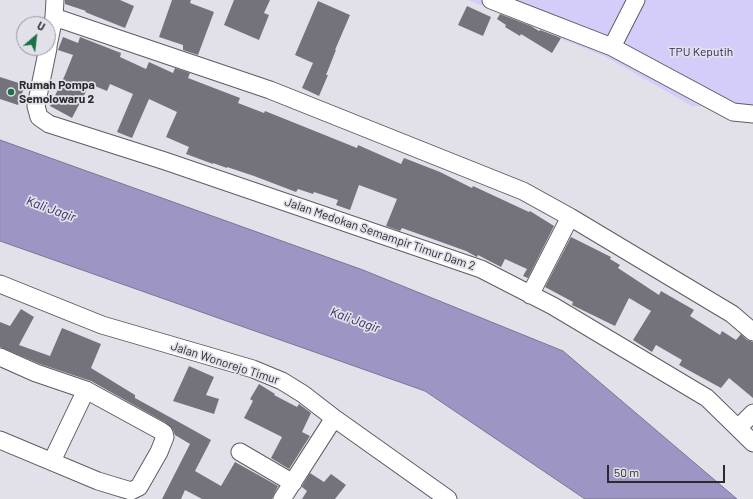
<!DOCTYPE html>
<html>
<head>
<meta charset="utf-8">
<style>
  body { margin:0 }
  #map { position:relative; width:753px; height:499px; overflow:hidden; background:#e2e1ea; font-family:Barlow,sans-serif }
  canvas { display:block }
  .north { position:absolute; left:16px; top:16px; width:40px; height:40px; box-sizing:border-box; background:#e2e1ea; border:1px solid #99989f; border-radius:50%; rotate:28deg; font-size:11px; font-weight:700; line-height:16px; text-align:center; color:#2b2b2e }
  .north::after { content:''; display:block; margin:auto; width:14px; height:18px; background:#197246; clip-path:polygon(50% 0,100% 100%,50% 72%,0 100%) }
  .scale { position:absolute; left:607px; top:465px; width:118px; height:18px; box-sizing:border-box; border:2px solid #2b2b2e; border-top:0; padding-left:5px; font-size:12px; line-height:14px; white-space:nowrap; color:#2b2b2e; -webkit-text-stroke:3px #e2e1ea; paint-order:stroke }
</style>
</head>
<body>
<div id="map">
<canvas width="753" height="499"></canvas>
<div class="north">U</div>
<div class="scale">50 m</div>
</div>
<script>
const context = document.querySelector('canvas').getContext('2d');
context.lineJoin = 'round';
function fillPath(path, color) {
  context.fillStyle = color;
  context.fill(path, 'evenodd');
}
function stroke(path, color, width, dash) {
  context.strokeStyle = color;
  context.lineWidth = width;
  context.lineCap = dash ? 'butt' : 'round';
  context.setLineDash(dash || []);
  context.stroke(path);
}
function write(font, color, halo, rows, align = 'center') {
  context.font = font + ' Barlow,sans-serif';
  context.lineWidth = 3.5;
  context.setLineDash([]);
  context.textBaseline = 'middle';
  context.strokeStyle = halo;
  context.fillStyle = color;
  for (const [text, x, y, turn = 0] of rows) {
    context.save();
    context.translate(x, y);
    context.rotate((+turn || 0) * Math.PI / 180);
    context.textAlign = isNaN(turn) ? turn : align;
    if (halo) context.strokeText(text, 0, 0);
    context.fillText(text, 0, 0);
    context.restore();
  }
}
const green = new Path2D(`
  M 468,0 L 753,0 L 753,106 L 692,106 L 606,57 Z`);
const water = new Path2D(`
  M 0,140 L 363,270 L 563,351 L 737,499 L 585,499 L 425,391 L 0,241 Z`);
const building = new Path2D(`
  M 65,0 L 120,0 L 134,6 L 125,28 L 85,12 L 86,11 L 65,4 Z
  M 172,0 L 191,0 L 190,3 L 214,12 L 198,55 L 183,50 L 183,45 L 159,37 Z
  M 234,0 L 270,0 L 264,13 L 269,15 L 259,40 L 224,25 Z
  M 318,1 L 350,15 L 335,50 L 336,50 L 326,75 L 328,75 L 319,96 L 302,88 L 313,63 L 295,55 Z
  M 467,6 L 491,17 L 483,36 L 458,25 Z
  M 500,14 L 531,26 L 539,31 L 540,30 L 561,38 L 552,53 L 521,34 L 520,36 L 505,27 L 506,25 L 497,19 Z
  M 63,37 L 78,43 L 80,37 L 121,53 L 120,57 L 146,69 L 149,62 L 173,73 L 175,68 L 190,73 L 188,78 L 240,98 L 238,103 L 264,113 L 265,111 L 357,148 L 358,145 L 401,164 L 404,158 L 440,172 L 472,188 L 473,186 L 529,212 L 530,211 L 554,226 L 528,278 L 523,276 L 527,269 L 505,259 L 501,267 L 478,255 L 477,257 L 466,251 L 402,228 L 400,231 L 386,226 L 397,199 L 359,185 L 350,210 L 336,205 L 338,200 L 314,192 L 313,194 L 298,189 L 296,192 L 254,176 L 227,167 L 227,168 L 213,163 L 213,164 L 186,154 L 189,147 L 166,137 L 177,112 L 149,99 L 132,138 L 117,132 L 133,94 L 110,84 L 107,91 L 90,84 L 72,118 L 50,106 L 65,75 L 73,55 L 58,50 Z
  M 0,77 L 25,85 L 18,105 L 0,99 Z
  M 571,237 L 611,257 L 610,259 L 620,265 L 618,268 L 659,295 L 661,291 L 694,310 L 690,316 L 720,335 L 722,331 L 736,340 L 741,334 L 747,340 L 753,342 L 753,398 L 729,378 L 721,388 L 679,365 L 682,360 L 656,345 L 652,352 L 633,340 L 651,311 L 629,298 L 615,326 L 572,305 L 573,302 L 545,287 Z
  M 21,309 L 34,317 L 19,345 L 50,356 L 62,328 L 101,344 L 91,368 L 135,395 L 135,398 L 186,426 L 211,440 L 195,471 L 221,486 L 235,462 L 278,486 L 274,494 L 272,499 L 202,499 L 185,490 L 181,499 L 162,499 L 190,444 L 175,435 L 173,430 L 166,423 L 91,381 L 40,364 L 0,347 L 0,322 L 10,326 Z
  M 189,366 L 214,377 L 206,395 L 219,399 L 214,414 L 173,401 Z
  M 259,384 L 275,394 L 274,395 L 297,407 L 299,404 L 311,413 L 302,432 L 310,436 L 289,469 L 271,458 L 282,437 L 244,418 L 253,401 L 250,399 Z
  M 310,473 L 324,482 L 331,474 L 346,485 L 335,499 L 302,499 L 307,491 L 302,487 L 302,486 Z`);
const minor = new Path2D(`
  M 491,0 L 612,47 L 733,112 L 753,114
  M 54,17 L 270,90 L 523,191 L 570,217 L 732,314 L 753,332
  M 48,46 L 54,17 L 55,0
  M 612,47 L 636,0
  M 48,48 L 36,106 L 39,117 L 49,124 L 165,161 L 481,269 L 553,306 L 707,398 L 753,443
  M 0,284 L 102,325 L 253,369 L 282,381 L 303,394 L 334,418 L 448,499
  M 530,295 L 570,217
  M 0,357 L 36,373 L 86,390 L 161,431 L 164,433 L 165,437 L 159,452 L 139,487 L 131,491 L 98,481 L 0,440
  M 738,428 L 753,413
  M 240,452 L 293,483
  M 52,461 L 86,390
  M 282,499 L 334,418`);
const markers = [
  [11,92,4,"#197246"]
];
const parkNames = [
  ["TPU Keputih",701,52]
];
const poiNames = [
  ["Rumah Pompa",19,85],
  ["Semolowaru 2",19,99]
];
const streetNames = [
  ["Jalan Medokan Semampir Timur Dam 2",380,234,19],
  ["Jalan Wonorejo Timur",225,363,18]
];
const waterNames = [
  ["Kali Jagir",51,209,20],
  ["Kali Jagir",355,320,20]
];
fillPath(green, '#d4cdfa');
fillPath(water, '#9d95c3');
stroke(water, '#7b7596', 1);
fillPath(building, '#74737b');
stroke(minor, '#5d5c64', 19);
stroke(minor, '#fff', 17);
for (const [x, y, r, color] of markers) {
  const dot = new Path2D();
  dot.arc(x, y, r, 0, 2 * Math.PI);
  context.fillStyle = color;
  context.fill(dot);
  stroke(dot, '#e2e1ea', 1.5);
}
write('12px', '#33245c', '#e2e1ea', parkNames);
write('bold 12px', '#2b2b2e', '#e2e1ea', poiNames, 'left');
write('12px', '#2b2b2e', '#e2e1ea', streetNames);
write('italic 13px', '#36265f', '#e2e1ea', waterNames);
</script>
</body>
</html>
